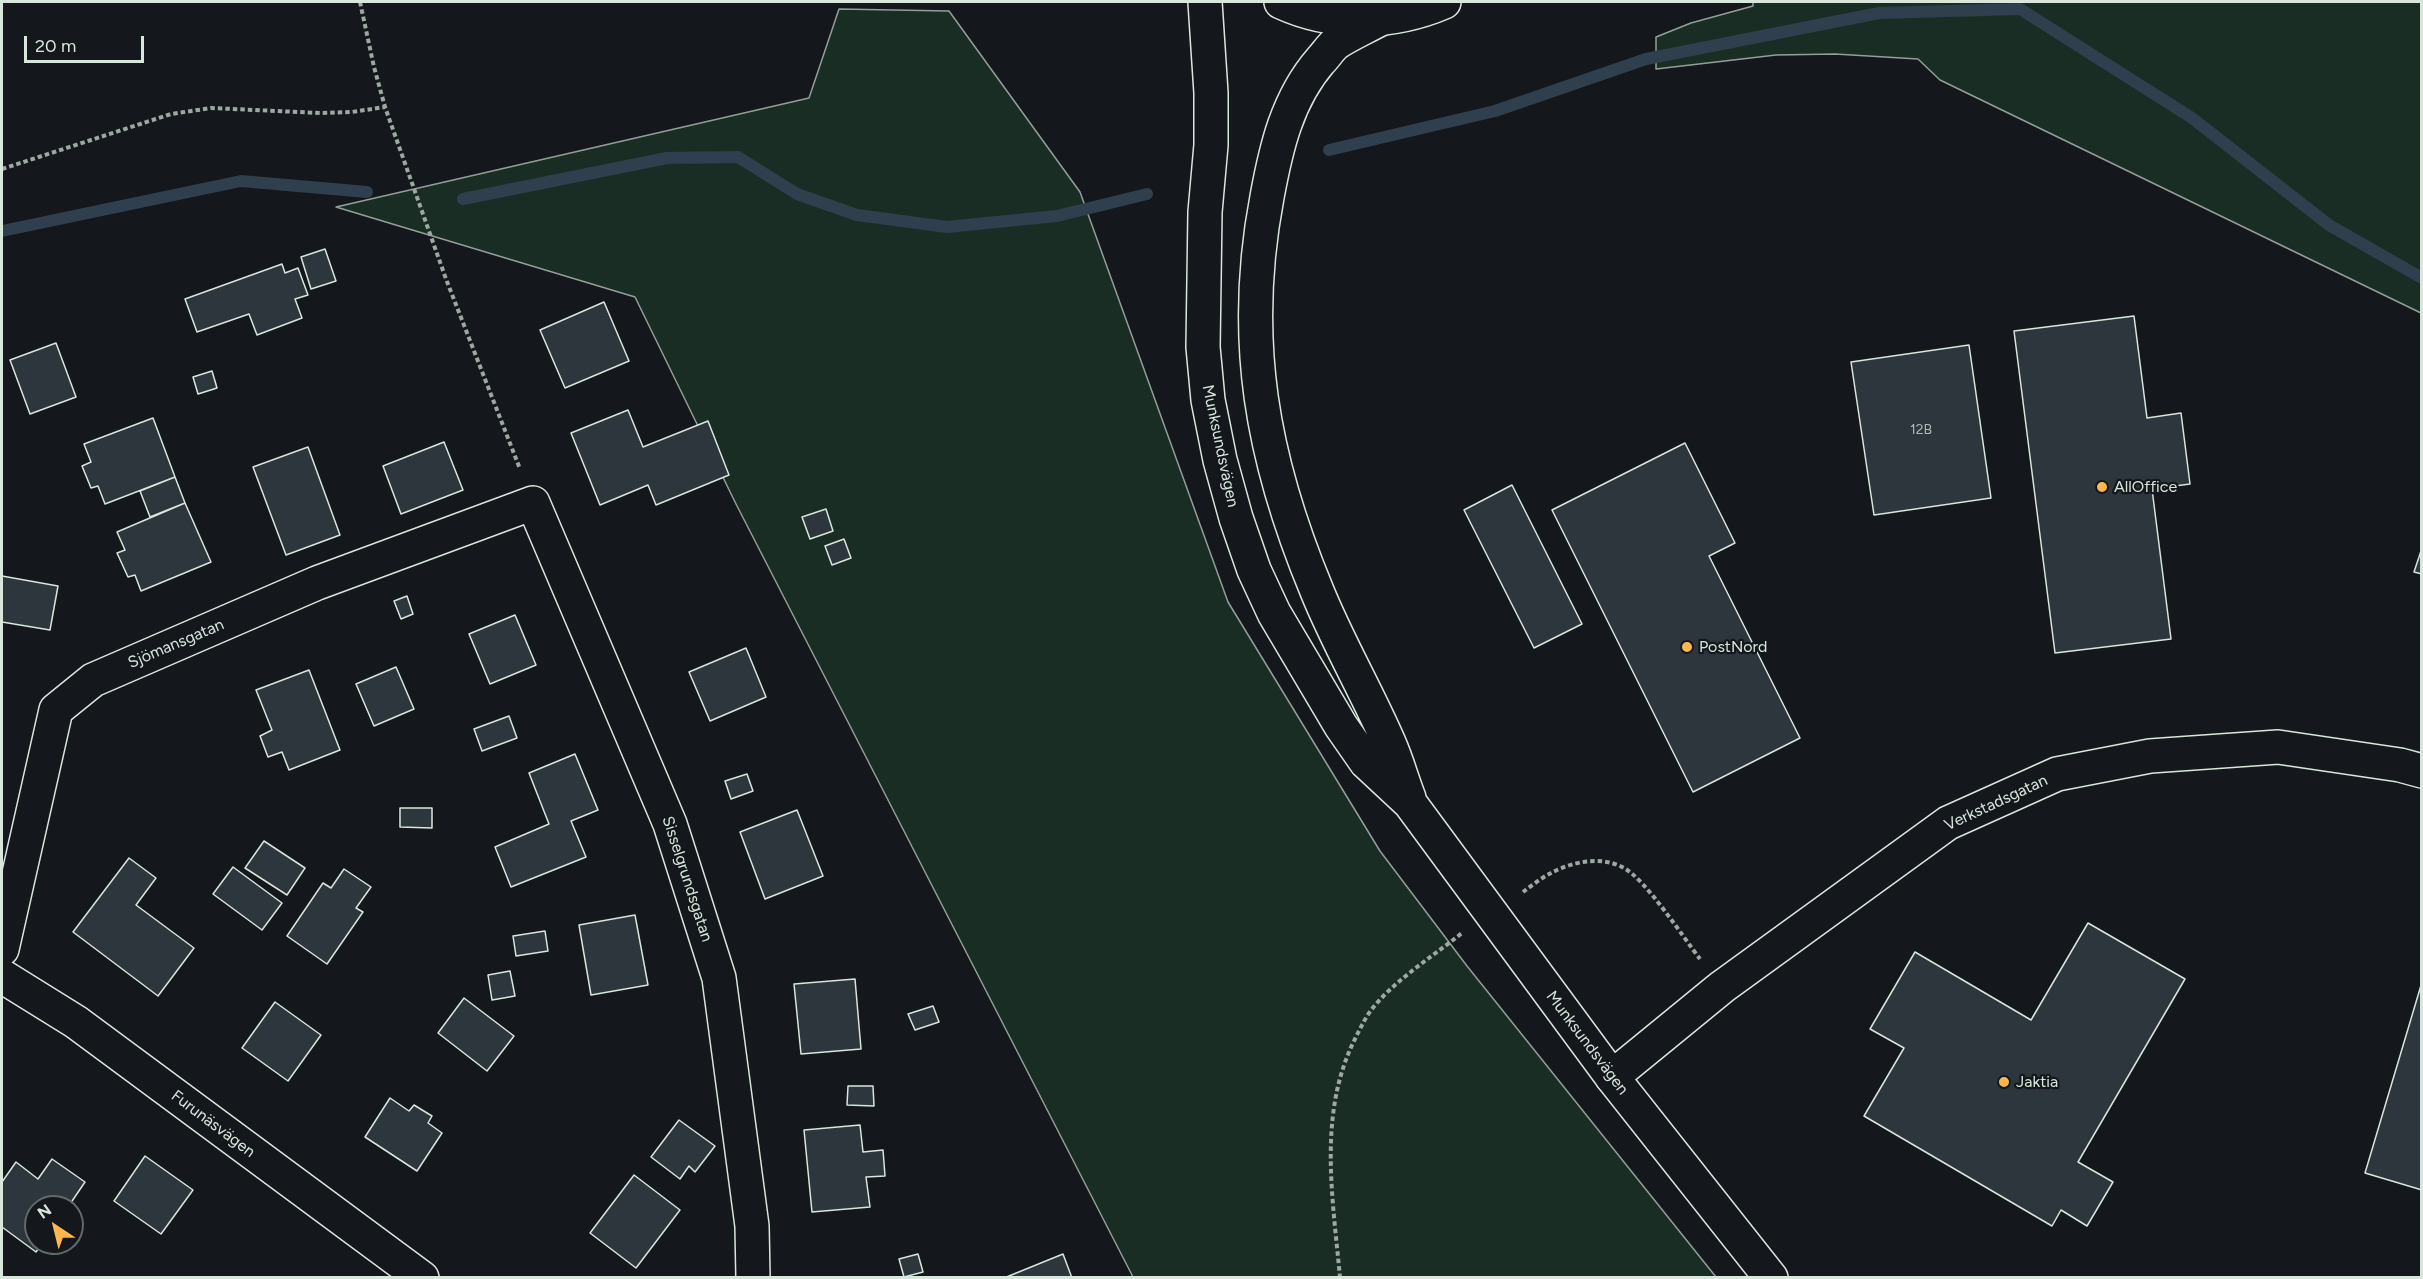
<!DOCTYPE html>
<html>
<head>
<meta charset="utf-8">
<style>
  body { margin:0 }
  #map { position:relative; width:2423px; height:1279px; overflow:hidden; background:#14181c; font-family:Figtree,sans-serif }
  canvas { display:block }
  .frame { position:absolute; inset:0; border:3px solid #d8e6dc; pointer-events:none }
  .north { position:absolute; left:24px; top:1195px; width:60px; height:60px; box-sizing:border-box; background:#14181c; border:2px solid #626a69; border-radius:50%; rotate:325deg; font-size:16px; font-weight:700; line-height:24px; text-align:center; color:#d8e6dc }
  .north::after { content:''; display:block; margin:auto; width:21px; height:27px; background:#ffb74d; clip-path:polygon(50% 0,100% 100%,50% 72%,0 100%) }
  .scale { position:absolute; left:24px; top:36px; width:120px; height:27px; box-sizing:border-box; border:3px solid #d8e6dc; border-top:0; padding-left:8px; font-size:18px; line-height:21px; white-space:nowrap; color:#d8e6dc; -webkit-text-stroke:4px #14181c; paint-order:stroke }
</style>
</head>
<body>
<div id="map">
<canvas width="2423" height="1279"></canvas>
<div class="frame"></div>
<div class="north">N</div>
<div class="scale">20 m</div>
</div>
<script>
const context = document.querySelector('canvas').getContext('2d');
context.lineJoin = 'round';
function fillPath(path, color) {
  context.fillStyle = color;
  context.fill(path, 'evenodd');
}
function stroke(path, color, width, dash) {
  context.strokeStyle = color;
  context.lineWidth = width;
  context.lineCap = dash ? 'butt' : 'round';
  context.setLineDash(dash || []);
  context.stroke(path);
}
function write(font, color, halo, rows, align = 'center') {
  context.font = font + ' Figtree,sans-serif';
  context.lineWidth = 4.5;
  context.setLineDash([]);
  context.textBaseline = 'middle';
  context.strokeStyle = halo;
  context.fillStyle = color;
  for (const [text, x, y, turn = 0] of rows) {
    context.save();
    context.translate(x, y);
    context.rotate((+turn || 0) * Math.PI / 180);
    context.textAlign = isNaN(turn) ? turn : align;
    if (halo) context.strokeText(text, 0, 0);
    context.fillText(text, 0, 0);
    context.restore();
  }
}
const green = new Path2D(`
  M 1753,2 L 2421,2 L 2421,313 L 1940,80 L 1918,59 L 1835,54 L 1776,55 L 1656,69 L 1656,37 L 1691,23 L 1753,6 Z
  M 839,9 L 949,11 L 1080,192 L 1228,602 L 1380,851 L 1467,966 L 1716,1277 L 1133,1277 L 736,504 L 635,297 L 336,207 L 809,98 Z`);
const stream = new Path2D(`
  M 1329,150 L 1495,111 L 1646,59 L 1879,13 L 2020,9 L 2192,118 L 2329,225 L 2422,278
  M 463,199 L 667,158 L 738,157 L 797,194 L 857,215 L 947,227 L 1057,216 L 1147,194
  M 2,231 L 241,181 L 367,192`);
const building = new Path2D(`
  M 325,249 L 336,281 L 311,289 L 301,257 Z
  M 282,264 L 285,273 L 298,268 L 308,295 L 295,299 L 302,318 L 257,335 L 249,314 L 197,332 L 185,299 Z
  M 604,302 L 629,361 L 565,388 L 540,330 Z
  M 2134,316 L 2147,418 L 2181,413 L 2190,484 L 2152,489 L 2171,639 L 2055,653 L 2014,331 Z
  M 56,343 L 76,397 L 30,414 L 10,360 Z
  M 1969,345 L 1991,498 L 1874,515 L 1851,362 Z
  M 212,371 L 217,388 L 198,394 L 193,377 Z
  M 628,410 L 643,447 L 708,421 L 729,475 L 656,505 L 648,485 L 600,505 L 571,433 Z
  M 153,418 L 175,477 L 105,504 L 98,486 L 91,488 L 82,466 L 91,462 L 84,444 Z
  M 444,442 L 463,490 L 401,514 L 383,466 Z
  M 1685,443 L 1735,543 L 1709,556 L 1800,738 L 1693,792 L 1552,510 Z
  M 308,447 L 340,535 L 286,555 L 253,467 Z
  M 175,477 L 185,503 L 150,517 L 140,491 Z
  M 1512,485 L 1582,624 L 1534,648 L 1464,510 Z
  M 185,503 L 211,562 L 141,591 L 135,575 L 128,577 L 117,553 L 125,550 L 117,532 Z
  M 826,509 L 833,531 L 810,539 L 802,517 Z
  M 844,539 L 851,558 L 832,565 L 825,546 Z
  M 2422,548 L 2422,574 L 2414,572 Z
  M 2,576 L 58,586 L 50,630 L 2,622 Z
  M 407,596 L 413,614 L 401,619 L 394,601 Z
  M 515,615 L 536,665 L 490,684 L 469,634 Z
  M 746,648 L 766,697 L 710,721 L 689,672 Z
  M 396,667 L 414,709 L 374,726 L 356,684 Z
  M 309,670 L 340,750 L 289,770 L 282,752 L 268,757 L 260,736 L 272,730 L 256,690 Z
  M 509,716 L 517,738 L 482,751 L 474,729 Z
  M 575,754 L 598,810 L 571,821 L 586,857 L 511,887 L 495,847 L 549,824 L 529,773 Z
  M 747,774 L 753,791 L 731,799 L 725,781 Z
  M 400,808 L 432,808 L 432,828 L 400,827 Z
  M 797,810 L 823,876 L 765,899 L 740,832 Z
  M 264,841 L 305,868 L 287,895 L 245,868 Z
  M 129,858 L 156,878 L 136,905 L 194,948 L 158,996 L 73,932 Z
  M 233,867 L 282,903 L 262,930 L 213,894 Z
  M 344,869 L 371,887 L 356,908 L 363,912 L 327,964 L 287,936 L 323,883 L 331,888 Z
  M 635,915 L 648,985 L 591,995 L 579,925 Z
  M 2088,923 L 2185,979 L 2078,1162 L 2113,1182 L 2087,1226 L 2061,1210 L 2052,1226 L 1864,1116 L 1904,1048 L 1870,1029 L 1915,952 L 2031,1020 Z
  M 545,931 L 548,951 L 516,956 L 513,936 Z
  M 510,971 L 515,996 L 492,1000 L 488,975 Z
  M 855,979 L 861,1049 L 801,1054 L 794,984 Z
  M 2422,982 L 2422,1190 L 2365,1173 Z
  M 464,998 L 514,1036 L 487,1071 L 438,1033 Z
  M 275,1002 L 321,1035 L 288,1081 L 242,1048 Z
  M 933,1006 L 939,1022 L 915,1030 L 908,1014 Z
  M 848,1086 L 873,1086 L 874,1106 L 847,1105 Z
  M 390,1098 L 409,1111 L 414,1105 L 432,1116 L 428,1123 L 442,1133 L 417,1171 L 365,1137 Z
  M 679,1120 L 715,1146 L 695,1172 L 689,1166 L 680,1179 L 651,1157 Z
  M 860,1125 L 863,1152 L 883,1150 L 885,1176 L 866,1177 L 870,1207 L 812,1212 L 804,1130 Z
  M 145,1156 L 193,1190 L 161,1234 L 114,1201 Z
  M 52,1159 L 85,1182 L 68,1207 L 36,1207 L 36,1243 L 42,1243 L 36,1252 L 2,1227 L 2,1182 L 16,1162 L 38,1179 Z
  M 634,1175 L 680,1210 L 636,1268 L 590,1233 Z
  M 918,1254 L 923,1272 L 904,1277 L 899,1259 Z
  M 1063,1254 L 1072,1278 L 1004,1278 Z`);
const path = new Path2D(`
  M 360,2 L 374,67 L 385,107 L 446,279 L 520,469
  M 2,169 L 171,114 L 211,108 L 320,113 L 352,112 L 385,107
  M 1523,892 C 1531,886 1540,879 1549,874 C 1571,862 1601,855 1624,868 C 1646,880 1683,937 1700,959
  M 1340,1278 C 1333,1199 1318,1117 1353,1043 C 1360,1029 1366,1015 1377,1003 C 1401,976 1433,956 1462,933`);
const minor = new Path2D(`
  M 2,949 L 56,710 L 93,680 L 317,583 L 533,503 L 670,824 L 719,978 L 752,1226 L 753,1278
  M 2,976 L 76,1022 L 422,1278
  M 1612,1077 L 1722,987 L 1948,823 L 2057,774 L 2150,756 L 2278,747 L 2400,765 L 2422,771`);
const tertiary = new Path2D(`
  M 1205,2 L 1211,93 L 1211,145 L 1205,212 L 1203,347 L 1208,400 L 1220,460 L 1236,518 L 1254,570 L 1274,613 L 1341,726 L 1366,762 L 1410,803 L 1612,1077 L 1771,1278
  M 1380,19 C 1366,27 1350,34 1336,43 C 1330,48 1326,55 1321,60 C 1287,99 1276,148 1267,197 C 1240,339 1262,459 1317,591 C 1338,643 1367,692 1389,743 C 1397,761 1402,780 1409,798`);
const secondary = new Path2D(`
  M 1281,2 C 1333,26 1393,24 1444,2`);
const markers = [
  [2102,487,6,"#ffb74d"],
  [1687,647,6,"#ffb74d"],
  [2004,1082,6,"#ffb74d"]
];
const numberNames = [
  ["12B",1921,430]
];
const streetNames = [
  ["Munksundsvägen",1220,446,78],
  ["Sjömansgatan",176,644,-23],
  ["Verkstadsgatan",1996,803,-25],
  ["Sisselgrundsgatan",687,879,72],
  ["Munksundsvägen",1587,1043,53],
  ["Furunäsvägen",213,1124,37]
];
const poiNames = [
  ["AllOffice",2114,487],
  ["PostNord",1699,647],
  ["Jaktia",2016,1082]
];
fillPath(green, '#1a2d24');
stroke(green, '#939e99', 1.5);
stroke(stream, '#2f3f4d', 12);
fillPath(building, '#2c363c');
stroke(building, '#d8e6dc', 1.5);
stroke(minor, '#d8e6dc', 36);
stroke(tertiary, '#d8e6dc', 36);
stroke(secondary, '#d8e6dc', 36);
stroke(path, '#9da8a2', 4, [4.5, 3]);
stroke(minor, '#14181c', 33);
stroke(tertiary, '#14181c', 33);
stroke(secondary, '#14181c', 33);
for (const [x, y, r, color] of markers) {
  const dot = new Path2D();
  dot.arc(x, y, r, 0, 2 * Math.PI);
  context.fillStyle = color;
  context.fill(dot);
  stroke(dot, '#14181c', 2);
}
write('14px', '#adbab4', null, numberNames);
write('16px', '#d8e6dc', '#14181c', streetNames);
write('16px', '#d8e6dc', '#14181c', poiNames, 'left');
</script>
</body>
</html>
